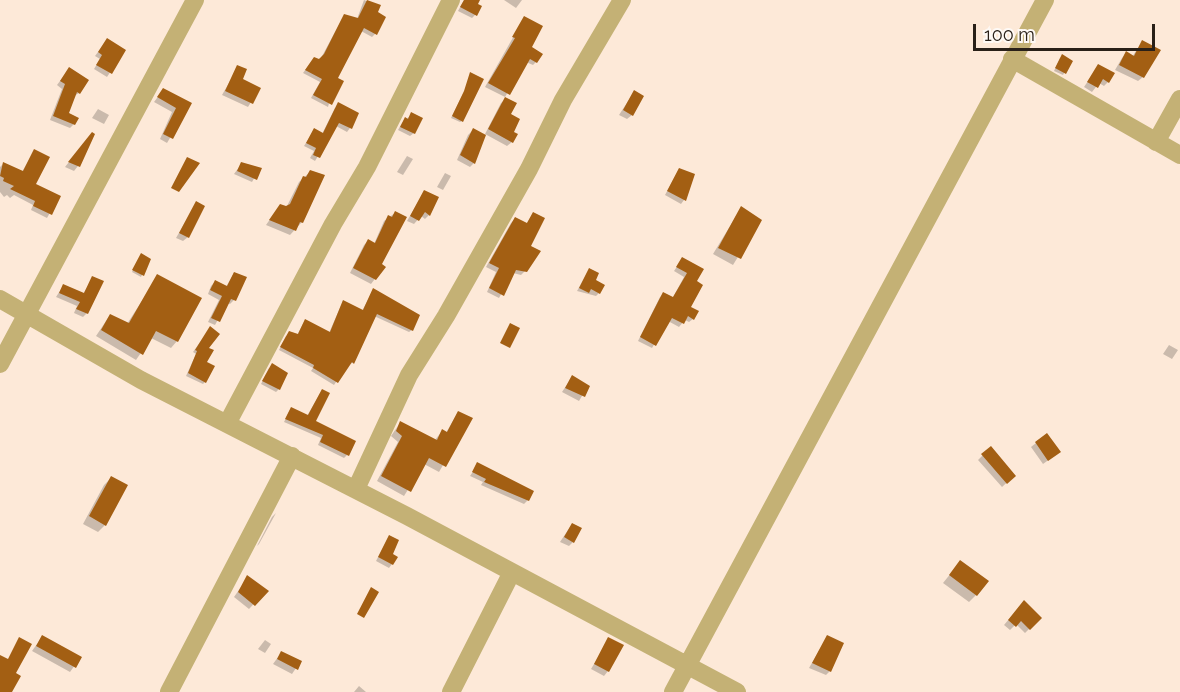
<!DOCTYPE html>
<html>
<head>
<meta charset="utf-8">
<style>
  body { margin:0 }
  #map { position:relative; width:1180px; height:692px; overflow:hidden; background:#fde9d8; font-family:Raleway,sans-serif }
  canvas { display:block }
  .scale { position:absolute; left:973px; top:24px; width:182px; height:27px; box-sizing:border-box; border:3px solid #292018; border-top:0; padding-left:8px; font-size:18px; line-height:21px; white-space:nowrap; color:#292018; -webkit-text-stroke:4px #fef9f5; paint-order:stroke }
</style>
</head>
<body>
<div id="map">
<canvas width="1180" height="692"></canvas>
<div class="scale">100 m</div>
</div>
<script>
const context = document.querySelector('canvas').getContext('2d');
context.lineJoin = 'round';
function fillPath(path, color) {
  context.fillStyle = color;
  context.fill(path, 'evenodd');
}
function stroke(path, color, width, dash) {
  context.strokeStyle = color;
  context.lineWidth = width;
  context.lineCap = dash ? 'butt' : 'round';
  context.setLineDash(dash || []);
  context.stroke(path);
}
const shadow = new Path2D(`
  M 364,0 L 379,6 L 376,13 L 375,34 L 372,37 L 361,31 L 336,78 L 328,107 L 311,98 L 320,82 L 303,73 L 311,62 L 321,58 L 342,19 L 357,19 Z
  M 464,0 L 478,0 L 475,15 L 472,18 L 458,11 Z
  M 504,0 L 522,0 L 516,8 Z
  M 524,18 L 530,47 L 537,61 L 533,65 L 526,62 L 505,97 L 485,87 Z
  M 107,40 L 124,51 L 107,77 L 94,69 L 100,59 L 95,56 Z
  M 1142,42 L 1143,77 L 1138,81 L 1115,70 L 1122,58 L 1126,53 L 1132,57 Z
  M 1060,58 L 1071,61 L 1063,75 L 1054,71 Z
  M 1098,66 L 1108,82 L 1104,86 L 1099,83 L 1092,92 L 1084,87 Z
  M 238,67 L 241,79 L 259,89 L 248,107 L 222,95 Z
  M 69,69 L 79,93 L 74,96 L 67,114 L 74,124 L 70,128 L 50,120 L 62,89 L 57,85 Z
  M 163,90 L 190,104 L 167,143 L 160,139 L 172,112 L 154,102 Z
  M 634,92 L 632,115 L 627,119 L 619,115 Z
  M 463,94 L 462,121 L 460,122 L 451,118 Z
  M 506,99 L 512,132 L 516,135 L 512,142 L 507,146 L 485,134 L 474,163 L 470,167 L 457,160 L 468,135 L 473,130 L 484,136 L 501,103 Z
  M 335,108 L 350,128 L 347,132 L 336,126 L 315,161 L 310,158 L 314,151 L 304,146 L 314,130 L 322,134 Z
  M 98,109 L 109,115 L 104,124 L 92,118 Z
  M 412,114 L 414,133 L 410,136 L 398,130 L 402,123 Z
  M 88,138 L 78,166 L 74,171 L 65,167 Z
  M 34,151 L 34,185 L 59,197 L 47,218 L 31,210 L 33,205 L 14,195 L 10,198 L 7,195 L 4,197 L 0,192 L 0,167 L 3,164 L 22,172 Z
  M 407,156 L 413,159 L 403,175 L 397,172 Z
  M 242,163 L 260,168 L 252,182 L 234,174 Z
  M 679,169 L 684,200 L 681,204 L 665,195 Z
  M 310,172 L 302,222 L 290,235 L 266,225 L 280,205 L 286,208 L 299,182 Z
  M 445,173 L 451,176 L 443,190 L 437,187 Z
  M 424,192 L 429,215 L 425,219 L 421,216 L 414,224 L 407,221 Z
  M 196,203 L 188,237 L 183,241 L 176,238 Z
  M 741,208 L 760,221 L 733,265 L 713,254 Z
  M 395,213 L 380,265 L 384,267 L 371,284 L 350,273 L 364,245 L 368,241 L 374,244 L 384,221 Z
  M 533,214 L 525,271 L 521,275 L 513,273 L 499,298 L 487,292 L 496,272 L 486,267 L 511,223 L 515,219 L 526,224 Z
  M 140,257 L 142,275 L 141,277 L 132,272 Z
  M 682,259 L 695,282 L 689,307 L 693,319 L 689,322 L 685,320 L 679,327 L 668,321 L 652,348 L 638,341 L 660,297 L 664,294 L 672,299 L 684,277 L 674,271 Z
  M 234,273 L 234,300 L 230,304 L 227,303 L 215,325 L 208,322 L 219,300 L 208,294 L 211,286 L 215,282 L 226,287 Z
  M 587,273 L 599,293 L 596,296 L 577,291 Z
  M 158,276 L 200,299 L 177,341 L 171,348 L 151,338 L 136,360 L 96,336 L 110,315 L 127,324 Z
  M 93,278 L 87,313 L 83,317 L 74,313 L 77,306 L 56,297 L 63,286 L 83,294 Z
  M 373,290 L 412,330 L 409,332 L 374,316 L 353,363 L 348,364 L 334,385 L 311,371 L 313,368 L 279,350 L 286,336 L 297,335 L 303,324 L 329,333 L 343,301 L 362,311 Z
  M 208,331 L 205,382 L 203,384 L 186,376 L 196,354 L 193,352 Z
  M 1169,345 L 1178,350 L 1172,359 L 1163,354 Z
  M 269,368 L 279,389 L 276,392 L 261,384 Z
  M 572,377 L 588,386 L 579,401 L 562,392 Z
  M 322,390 L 314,421 L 347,455 L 344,458 L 318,445 L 321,438 L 284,422 L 289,412 L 307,416 Z
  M 458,412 L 470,419 L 439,472 L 424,464 L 404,496 L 377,481 L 398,442 L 391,436 L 400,423 L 435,440 L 442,431 L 446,433 Z
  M 1036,443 L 1054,456 L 1043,464 L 1031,447 Z
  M 990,448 L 1014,476 L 1002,487 L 978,460 Z
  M 478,464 L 528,500 L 524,504 L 481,485 L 483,482 L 470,476 Z
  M 111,478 L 105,525 L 98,532 L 83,524 L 104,485 Z
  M 276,513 L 259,544 L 257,546 L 272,517 Z
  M 572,524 L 573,542 L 569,546 L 560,542 Z
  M 389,536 L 392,564 L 389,568 L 376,561 Z
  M 960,562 L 976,595 L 969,602 L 943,583 Z
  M 248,577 L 266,591 L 249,609 L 234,597 Z
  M 1020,606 L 1040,618 L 1025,633 L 1016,624 L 1010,630 L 1004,625 Z
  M 42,637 L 80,658 L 70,672 L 32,651 Z
  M 827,637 L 830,671 L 826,675 L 809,668 Z
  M 609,639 L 608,671 L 604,676 L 591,669 Z
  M 265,640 L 271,644 L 265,653 L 258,649 Z
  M 281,653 L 300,662 L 292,674 L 273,664 Z
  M 359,686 L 366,692 L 354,692 Z`);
const building = new Path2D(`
  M 367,0 L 381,5 L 378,12 L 386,17 L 377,35 L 364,28 L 338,78 L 344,81 L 332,105 L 313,95 L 322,79 L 305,70 L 314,57 L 319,59 L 324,54 L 344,14 L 358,18 Z
  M 464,0 L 480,0 L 478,4 L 482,6 L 477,16 L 460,7 Z
  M 524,16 L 543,26 L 532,47 L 543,54 L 537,63 L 530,59 L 510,95 L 488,83 L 515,38 L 512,37 Z
  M 107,38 L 126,50 L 112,74 L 96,65 L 102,55 L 98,52 Z
  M 1142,40 L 1161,50 L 1144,78 L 1119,65 L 1126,51 L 1134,56 Z
  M 1062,54 L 1073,61 L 1066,74 L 1055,68 Z
  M 1098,64 L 1115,73 L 1109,83 L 1103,79 L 1098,88 L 1087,82 Z
  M 237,65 L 247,69 L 243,79 L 261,88 L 253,104 L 225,91 Z
  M 69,67 L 89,80 L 80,94 L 77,92 L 69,113 L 79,118 L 75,125 L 53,116 L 65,84 L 60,81 Z
  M 470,72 L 484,79 L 463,122 L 452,116 L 464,91 Z
  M 163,88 L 192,103 L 173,139 L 163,134 L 176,108 L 157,97 Z
  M 634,90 L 644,96 L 633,116 L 623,110 Z
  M 505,97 L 517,103 L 511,114 L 520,119 L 514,132 L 518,134 L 513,143 L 488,129 Z
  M 338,102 L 359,113 L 352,129 L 339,123 L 320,158 L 313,155 L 316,148 L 306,143 L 314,128 L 323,133 Z
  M 411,112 L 423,118 L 415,134 L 400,127 L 405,117 L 408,119 Z
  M 473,128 L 486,135 L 475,164 L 460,155 Z
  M 92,132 L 95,134 L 80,167 L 68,162 Z
  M 34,149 L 50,157 L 36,184 L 61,196 L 52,215 L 33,206 L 35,201 L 10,189 L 14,186 L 3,181 L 4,178 L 0,176 L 3,162 L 23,171 Z
  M 187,157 L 200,163 L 179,192 L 171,188 Z
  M 241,162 L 262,168 L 257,180 L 237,171 Z
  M 679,168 L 695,174 L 686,201 L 667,191 Z
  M 310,170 L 325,175 L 303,223 L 300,222 L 296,231 L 269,220 L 280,204 L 286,206 L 290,204 L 303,176 L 306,177 Z
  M 424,190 L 439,197 L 430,216 L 425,212 L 419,221 L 410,216 Z
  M 196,201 L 205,206 L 189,238 L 179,233 Z
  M 741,206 L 762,220 L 741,259 L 718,248 Z
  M 395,211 L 407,217 L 382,264 L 386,267 L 376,280 L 353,268 L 368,239 L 375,243 L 388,215 L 392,217 Z
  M 533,212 L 545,218 L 531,246 L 541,251 L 527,272 L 516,270 L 504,296 L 489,288 L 499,268 L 489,263 L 515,217 L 527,223 Z
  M 141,253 L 151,259 L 144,276 L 132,270 Z
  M 682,257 L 704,269 L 697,281 L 703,285 L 691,307 L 699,311 L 694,320 L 688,316 L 684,324 L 672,318 L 656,346 L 640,337 L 663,292 L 673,297 L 687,273 L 676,267 Z
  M 589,268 L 599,273 L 596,280 L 605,285 L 600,294 L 591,289 L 589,293 L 579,288 Z
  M 234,272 L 247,277 L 236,301 L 231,299 L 220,322 L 211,318 L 222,296 L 210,290 L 215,280 L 227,286 Z
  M 157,274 L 202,298 L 178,342 L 156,331 L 143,355 L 101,330 L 110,314 L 129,323 Z
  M 92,276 L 104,281 L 88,314 L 76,309 L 80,302 L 59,293 L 63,284 L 84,293 Z
  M 373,288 L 420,315 L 413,331 L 377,314 L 354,364 L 352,362 L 338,383 L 313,368 L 314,365 L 280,347 L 289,331 L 298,334 L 305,319 L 330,332 L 343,300 L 363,310 Z
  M 510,323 L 520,328 L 510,348 L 500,343 Z
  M 210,326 L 220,334 L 209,348 L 214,350 L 207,362 L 215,366 L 206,383 L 188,373 L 197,351 L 195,350 Z
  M 272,363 L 288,373 L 280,390 L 262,381 Z
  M 572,375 L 590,386 L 585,397 L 565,388 Z
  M 322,389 L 330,393 L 316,421 L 356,441 L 349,456 L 320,442 L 323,435 L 285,419 L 291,407 L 308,415 Z
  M 458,411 L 473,418 L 446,467 L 429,458 L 411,492 L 381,476 L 402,436 L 396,431 L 400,421 L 437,440 L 442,429 L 447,432 Z
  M 1047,433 L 1061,452 L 1048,461 L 1035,442 Z
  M 991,446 L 1016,476 L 1007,484 L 981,454 Z
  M 477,462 L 534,491 L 529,501 L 484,482 L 486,479 L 472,472 Z
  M 111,476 L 128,485 L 106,526 L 89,516 Z
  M 572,523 L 582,528 L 574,543 L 564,537 Z
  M 389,535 L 399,540 L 393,554 L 398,557 L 393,565 L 378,557 Z
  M 960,560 L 989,581 L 977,596 L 949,575 Z
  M 247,575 L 269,591 L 255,606 L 238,592 Z
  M 371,587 L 379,592 L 364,618 L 357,614 Z
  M 1024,600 L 1042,618 L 1030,630 L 1021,621 L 1016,627 L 1008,620 Z
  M 42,635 L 82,657 L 76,668 L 36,646 Z
  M 827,635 L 844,643 L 831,672 L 812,663 Z
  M 19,637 L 32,644 L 16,673 L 21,676 L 12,692 L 0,692 L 0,655 L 8,659 Z
  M 608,637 L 624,645 L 609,672 L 594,664 Z
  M 281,651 L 302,661 L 298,670 L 277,659 Z`);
const minor = new Path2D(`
  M 1012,59 L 1180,155
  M 1156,142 L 1180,99
  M 0,299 L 141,380 L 407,516 L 737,692
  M 0,364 L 195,0
  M 228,422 L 333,224 L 367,167 L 451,0
  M 356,489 L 409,375 L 446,316 L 529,169 L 563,100 L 622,0
  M 169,692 L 292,456
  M 451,692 L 512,572
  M 673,692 L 1045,0`);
fillPath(shadow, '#0003');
fillPath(building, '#a35f13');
stroke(minor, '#c4b175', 18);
</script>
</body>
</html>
